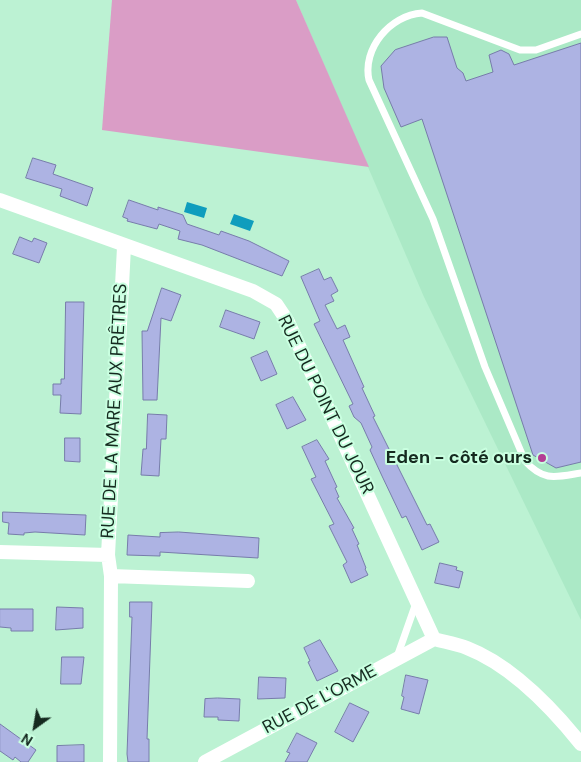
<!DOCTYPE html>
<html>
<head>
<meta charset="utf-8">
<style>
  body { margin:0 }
  #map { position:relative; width:581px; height:762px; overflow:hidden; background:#bcf2d3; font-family:"DM Sans",sans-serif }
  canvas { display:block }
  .north { position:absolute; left:10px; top:702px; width:50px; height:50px; -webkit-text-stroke:4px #c9ffe0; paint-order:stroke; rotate:212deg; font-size:14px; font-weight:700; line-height:20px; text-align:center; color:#152a1f }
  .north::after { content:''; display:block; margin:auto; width:18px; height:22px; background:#152a1f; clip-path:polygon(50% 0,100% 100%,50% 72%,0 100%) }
</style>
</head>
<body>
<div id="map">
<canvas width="581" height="762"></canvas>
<div class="north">N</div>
</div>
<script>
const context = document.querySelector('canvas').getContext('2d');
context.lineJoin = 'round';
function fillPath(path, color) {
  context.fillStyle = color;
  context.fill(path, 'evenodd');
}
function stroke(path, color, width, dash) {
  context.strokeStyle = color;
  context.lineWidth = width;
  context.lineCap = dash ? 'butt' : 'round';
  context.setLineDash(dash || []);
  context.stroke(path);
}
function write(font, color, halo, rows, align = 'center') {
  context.font = font + ' "DM Sans",sans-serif';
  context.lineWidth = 4;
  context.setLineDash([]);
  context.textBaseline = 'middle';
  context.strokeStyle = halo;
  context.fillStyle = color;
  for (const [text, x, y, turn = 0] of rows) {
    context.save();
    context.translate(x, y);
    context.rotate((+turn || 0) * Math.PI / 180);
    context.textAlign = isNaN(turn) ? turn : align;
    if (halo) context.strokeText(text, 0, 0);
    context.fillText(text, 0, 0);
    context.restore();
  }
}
const built = new Path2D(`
  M 296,0 L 581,0 L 581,620 L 424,297 Z`);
const green = new Path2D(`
  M 112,0 L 296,0 L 369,167 L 102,130 Z`);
const water = new Path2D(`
  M 187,202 L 207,208 L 204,218 L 184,212 Z
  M 234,214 L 254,221 L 250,231 L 230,224 Z`);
const building = new Path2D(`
  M 434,37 L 447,37 L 457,68 L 463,73 L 466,81 L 493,72 L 489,55 L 501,50 L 509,54 L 514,65 L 581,43 L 581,462 L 556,468 L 533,455 L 422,119 L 401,127 L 384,88 L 381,66 L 395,50 Z
  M 33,158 L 56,165 L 53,174 L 93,188 L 87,206 L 60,196 L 62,189 L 26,178 Z
  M 129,200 L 158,210 L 158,207 L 183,215 L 187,224 L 219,235 L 221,231 L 249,241 L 289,261 L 282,276 L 202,245 L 178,239 L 180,231 L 159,224 L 157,229 L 127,221 L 128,219 L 123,217 Z
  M 20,237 L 32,242 L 34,238 L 47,243 L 39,263 L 13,254 Z
  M 319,269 L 324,280 L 331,277 L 338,291 L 331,295 L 334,301 L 325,305 L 337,329 L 345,325 L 350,337 L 343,340 L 364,387 L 362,388 L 375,416 L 373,417 L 427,525 L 430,524 L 439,542 L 422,550 L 406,516 L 402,518 L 382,476 L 370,450 L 372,447 L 361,423 L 354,417 L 349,406 L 353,404 L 314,324 L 320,321 L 301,277 Z
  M 162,288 L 181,295 L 171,321 L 161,318 L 157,400 L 143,400 L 142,331 L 147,331 Z
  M 66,302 L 84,302 L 81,414 L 60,413 L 61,395 L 53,395 L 53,384 L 61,384 L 61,379 L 64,379 Z
  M 226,310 L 260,322 L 254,339 L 220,327 Z
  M 267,351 L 277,374 L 261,381 L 251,358 Z
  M 293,397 L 306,420 L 287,429 L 276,405 Z
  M 148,414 L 167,415 L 166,439 L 161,439 L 159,476 L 141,475 L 143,449 L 146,449 Z
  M 65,438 L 80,438 L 80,462 L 65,461 Z
  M 317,440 L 329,459 L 325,461 L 337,487 L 335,488 L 339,497 L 337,498 L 354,528 L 352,529 L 359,544 L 357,545 L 366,568 L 365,569 L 368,575 L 351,583 L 343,565 L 347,562 L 329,526 L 334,524 L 311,479 L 316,477 L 302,447 Z
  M 3,512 L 86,515 L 85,535 L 35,532 L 24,533 L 24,535 L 8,534 L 9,523 L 3,522 Z
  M 179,532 L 259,538 L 258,558 L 160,552 L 160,556 L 127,555 L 128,535 L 160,537 L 160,533 Z
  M 440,563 L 457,567 L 456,570 L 463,572 L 459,588 L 435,583 Z
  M 130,602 L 152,602 L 147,739 L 149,739 L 149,762 L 128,762 L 127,754 L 132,617 L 130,617 Z
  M 57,607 L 83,608 L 83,628 L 56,630 Z
  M 0,609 L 33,609 L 33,631 L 11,631 L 11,628 L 0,627 Z
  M 320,640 L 338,671 L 317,681 L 308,662 L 310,661 L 304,648 Z
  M 62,657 L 84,657 L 81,684 L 61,684 Z
  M 406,675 L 428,680 L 419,714 L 401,709 L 404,697 L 402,696 Z
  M 259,677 L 286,678 L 285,698 L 258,699 Z
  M 218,698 L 240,699 L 239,721 L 218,720 L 218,717 L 204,717 L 205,699 Z
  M 350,703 L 369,712 L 353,742 L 335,732 Z
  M 0,724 L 36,750 L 28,762 L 21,762 L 15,757 L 13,760 L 0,751 Z
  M 297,733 L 317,743 L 307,762 L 285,762 L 290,753 L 287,752 Z
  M 84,745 L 84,762 L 57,762 L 57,746 Z`);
const service = new Path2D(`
  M 581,34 L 536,50 L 520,50 L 422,13 C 390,15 362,49 369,80 L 433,219 L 485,367 L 525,461 C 544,482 556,477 581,473
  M 397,657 L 416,603`);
const minor = new Path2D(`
  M 0,200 L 253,291 L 276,304 L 288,322 L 434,639
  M 0,552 L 108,555
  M 111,576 L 248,581
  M 434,639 C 445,642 457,644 467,648 C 511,665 552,708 581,744
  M 110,762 L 111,576 L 108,555 L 124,247
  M 205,762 L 434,639`);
const markers = [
  [542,458,5,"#b33e95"]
];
const streetNames = [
  ["RUE DU POINT DU JOUR",325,405,64],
  ["RUE DE LA MARE AUX PRÊTRES",115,411,-87],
  ["RUE DE L'ORME",320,700,-28]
];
const poiNames = [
  ["Eden - côté ours",532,458]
];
fillPath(built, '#abe9c6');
fillPath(green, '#da9dc6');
fillPath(water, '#0f9dbd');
fillPath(building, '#adb3e3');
stroke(building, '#777caa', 1);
stroke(service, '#fff', 7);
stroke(minor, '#fff', 14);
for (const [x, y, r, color] of markers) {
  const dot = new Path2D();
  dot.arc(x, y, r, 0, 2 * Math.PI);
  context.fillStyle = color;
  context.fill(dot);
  stroke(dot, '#c9ffe0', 2);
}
write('18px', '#152a1f', '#c9ffe0', streetNames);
write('bold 18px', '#152a1f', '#c9ffe0', poiNames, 'right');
</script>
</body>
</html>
